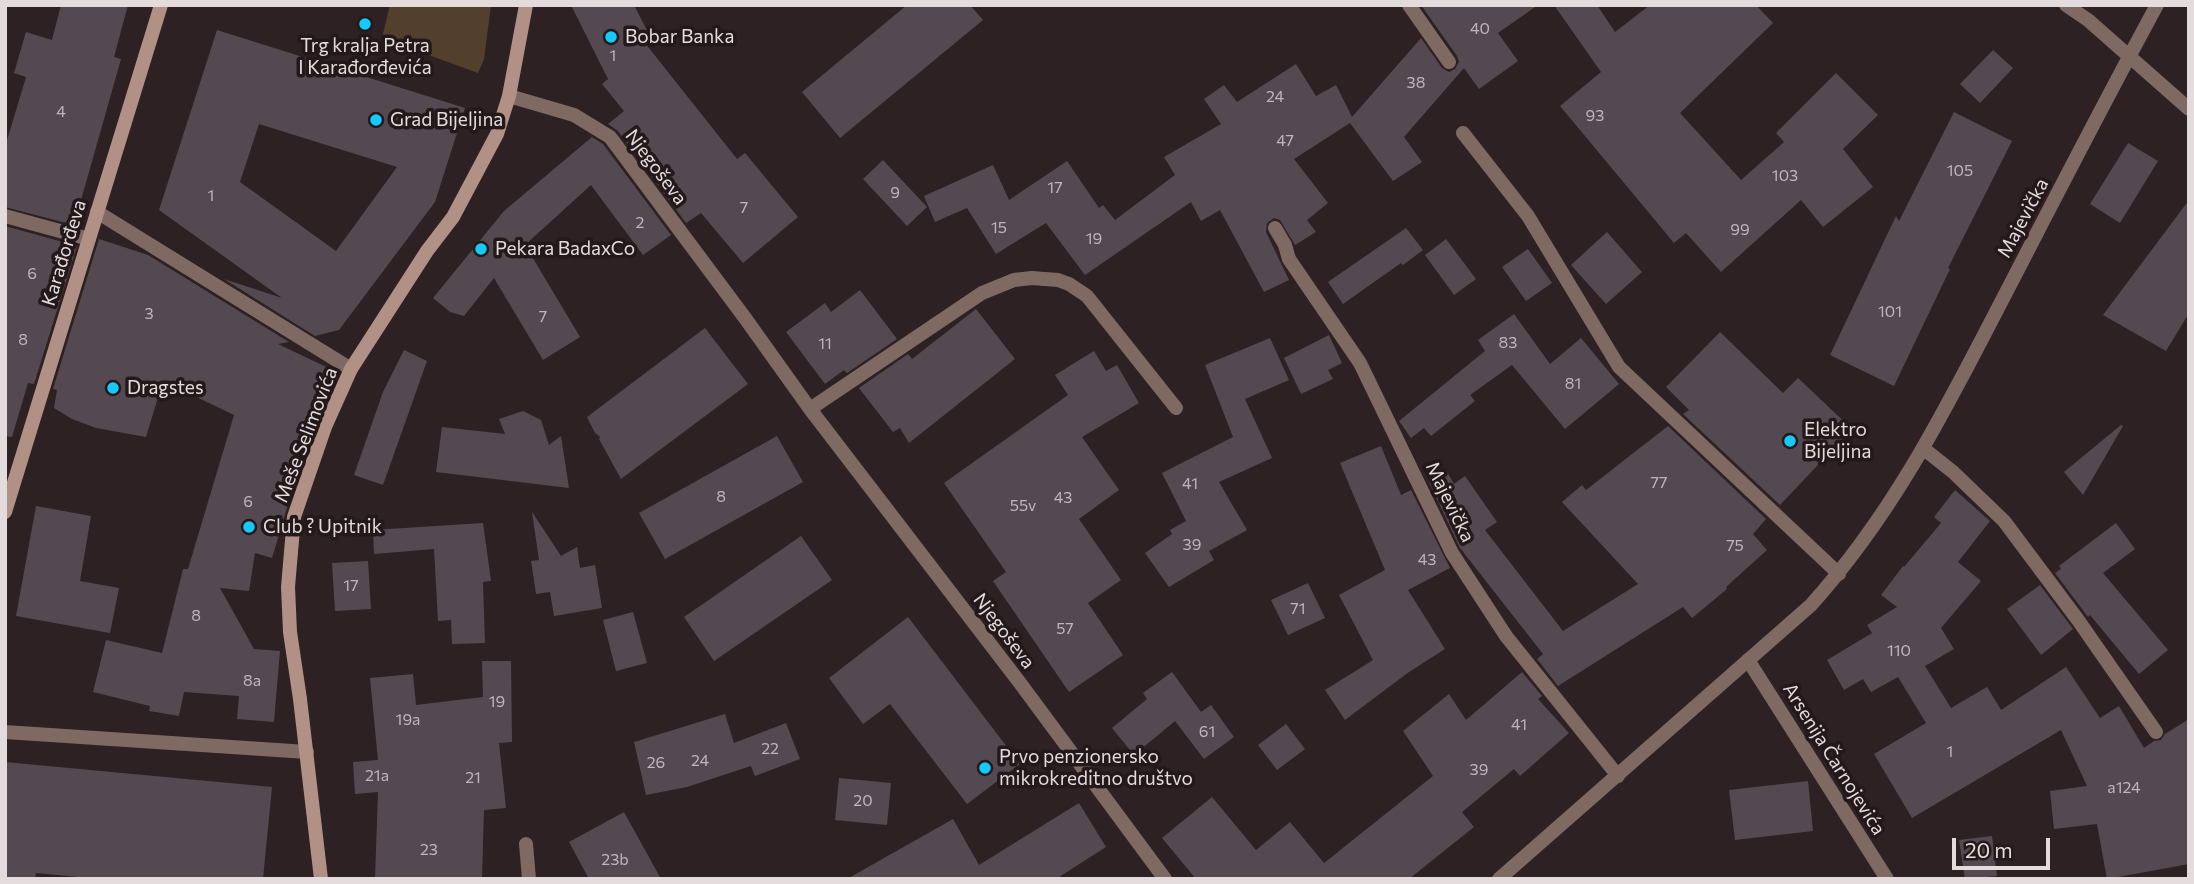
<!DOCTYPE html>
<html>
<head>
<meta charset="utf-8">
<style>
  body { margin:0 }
  #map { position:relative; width:2194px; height:884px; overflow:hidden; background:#2e2123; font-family:Commissioner,sans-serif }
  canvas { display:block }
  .frame { position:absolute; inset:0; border:7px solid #e3dbdc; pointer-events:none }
  .scale { position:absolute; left:1952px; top:838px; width:98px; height:32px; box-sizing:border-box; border:4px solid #e3dbdc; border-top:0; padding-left:9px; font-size:21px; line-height:24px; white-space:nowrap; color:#e3dbdc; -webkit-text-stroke:5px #24181a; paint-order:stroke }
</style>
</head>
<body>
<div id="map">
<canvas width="2194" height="884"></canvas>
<div class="frame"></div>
<div class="scale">20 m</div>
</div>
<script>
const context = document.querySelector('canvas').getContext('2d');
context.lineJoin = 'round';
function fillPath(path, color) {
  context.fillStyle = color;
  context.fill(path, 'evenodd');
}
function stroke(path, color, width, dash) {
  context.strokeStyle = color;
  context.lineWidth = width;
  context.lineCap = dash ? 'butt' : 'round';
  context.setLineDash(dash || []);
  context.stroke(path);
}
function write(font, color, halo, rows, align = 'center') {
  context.font = font + ' Commissioner,sans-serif';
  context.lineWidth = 7;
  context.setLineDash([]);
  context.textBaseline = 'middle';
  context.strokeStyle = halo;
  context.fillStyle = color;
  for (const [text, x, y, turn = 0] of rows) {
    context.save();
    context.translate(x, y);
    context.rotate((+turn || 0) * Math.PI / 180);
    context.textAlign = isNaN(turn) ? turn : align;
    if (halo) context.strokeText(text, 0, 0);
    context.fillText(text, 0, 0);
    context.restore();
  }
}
const green = new Path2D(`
  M 390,5 L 491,5 L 484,59 L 478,73 L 382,38 Z`);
const building = new Path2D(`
  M 61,5 L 128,5 L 114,57 L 121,59 L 74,225 L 5,207 L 5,147 L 26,77 L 14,73 L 26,32 L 52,40 Z
  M 571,5 L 634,5 L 651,38 L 645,43 L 737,159 L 745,153 L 798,217 L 743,263 L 701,213 L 686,223 L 618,131 L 608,124 L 624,111 L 602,84 L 608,79 Z
  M 907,5 L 970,5 L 983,20 L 840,138 L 802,92 Z
  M 1421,5 L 1538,5 L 1498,33 L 1518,61 L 1479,89 L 1464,68 L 1404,137 L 1422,162 L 1393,181 L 1350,123 L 1294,159 L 1328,203 L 1307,220 L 1316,232 L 1295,245 L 1280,220 L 1274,218 L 1267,223 L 1266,232 L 1289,280 L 1264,292 L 1220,210 L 1201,221 L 1191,202 L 1085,275 L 1046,223 L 996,254 L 967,208 L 935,222 L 924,196 L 993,165 L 1009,200 L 1067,161 L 1099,208 L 1103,205 L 1115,220 L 1175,175 L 1164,157 L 1221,124 L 1204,99 L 1224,85 L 1237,102 L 1296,64 L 1316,96 L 1336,85 L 1352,117 L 1421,38 L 1442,68 L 1449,72 L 1455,69 L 1459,62 L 1457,56 Z
  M 1554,5 L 1597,5 L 1615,32 L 1650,5 L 1756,5 L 1773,23 L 1680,113 L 1741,180 L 1784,142 L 1776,133 L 1836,73 L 1878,115 L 1843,149 L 1873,187 L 1823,227 L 1801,200 L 1721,272 L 1686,233 L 1674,243 L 1560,106 L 1601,72 Z
  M 217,30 L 465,108 L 435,202 L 339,330 L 315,336 L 224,279 L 282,298 L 159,210 ZM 259,124 L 397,167 L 336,251 L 240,182 Z
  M 1993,50 L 2013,68 L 1980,103 L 1960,84 Z
  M 1954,112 L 2012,141 L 1948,268 L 1950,269 L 1894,386 L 1830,355 L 1896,216 L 1899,221 Z
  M 592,137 L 603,144 L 671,235 L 643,255 L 591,185 L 525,245 L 580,337 L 543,360 L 494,278 L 464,316 L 450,312 L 433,298 L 504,211 Z
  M 2128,143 L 2158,161 L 2120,223 L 2090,204 Z
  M 883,160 L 927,207 L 907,226 L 863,179 Z
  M 2189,200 L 2189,313 L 2166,351 L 2103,315 Z
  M 5,226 L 77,246 L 34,384 L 28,383 L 12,437 L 5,436 Z
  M 1406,228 L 1423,250 L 1403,265 L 1401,263 L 1343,304 L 1328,282 Z
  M 1607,232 L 1642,272 L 1606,304 L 1571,265 Z
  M 99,239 L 148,255 L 289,342 L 278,344 L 339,373 L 302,457 L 272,558 L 255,553 L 249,591 L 220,588 L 254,649 L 280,651 L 274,722 L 237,719 L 239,696 L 184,692 L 179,716 L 149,711 L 150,706 L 93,692 L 106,640 L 162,653 L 183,569 L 188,569 L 234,415 L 163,381 L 146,437 L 96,428 L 72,419 L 54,408 L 57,390 L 53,389 Z
  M 1446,239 L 1476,279 L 1454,295 L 1425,255 Z
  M 1528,249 L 1552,283 L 1526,301 L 1502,267 Z
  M 860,290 L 897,339 L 847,373 L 844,370 L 825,384 L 786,332 L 825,303 L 831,312 Z
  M 976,309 L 1015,359 L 909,443 L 900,428 L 893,432 L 859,388 L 908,354 L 912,359 Z
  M 1514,314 L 1550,364 L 1581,338 L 1619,384 L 1565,429 L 1512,365 L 1470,395 L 1475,401 L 1431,436 L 1424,428 L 1411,438 L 1399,421 L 1485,351 L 1478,340 Z
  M 705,328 L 748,384 L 621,479 L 599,439 L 600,437 L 595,433 L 587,417 Z
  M 1720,332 L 1783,393 L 1798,378 L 1852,429 L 1780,505 L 1683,414 L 1689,410 L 1666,387 Z
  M 1329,335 L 1342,363 L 1328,370 L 1333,379 L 1301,394 L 1284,358 Z
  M 1270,338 L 1289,380 L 1245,399 L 1272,458 L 1219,482 L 1247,530 L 1209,551 L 1214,560 L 1169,587 L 1145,553 L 1172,534 L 1170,530 L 1186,521 L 1162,473 L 1233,437 L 1205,365 Z
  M 404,350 L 427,361 L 383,485 L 354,475 L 383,392 Z
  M 1094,351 L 1106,371 L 1117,365 L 1139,403 L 1082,437 L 1119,490 L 1079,519 L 1121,580 L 1088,603 L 1123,655 L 1069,692 L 993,581 L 1006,572 L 944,483 L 1068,395 L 1055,375 Z
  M 523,411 L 541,420 L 549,445 L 561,436 L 569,488 L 436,472 L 442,427 L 505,434 L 499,419 Z
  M 2121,425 L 2123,426 L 2083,495 L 2064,472 Z
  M 1668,426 L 1766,519 L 1753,534 L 1767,550 L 1726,587 L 1727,589 L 1692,618 L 1683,607 L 1558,686 L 1537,659 L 1543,654 L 1460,548 L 1428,480 L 1446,470 L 1454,484 L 1465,476 L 1497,522 L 1485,530 L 1563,631 L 1638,584 L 1562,502 L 1582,485 L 1586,490 Z
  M 777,436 L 803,482 L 665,559 L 639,513 Z
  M 1381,446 L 1401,495 L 1411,490 L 1450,568 L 1408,590 L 1445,649 L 1409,672 L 1345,720 L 1325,690 L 1373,660 L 1339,595 L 1385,570 L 1340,463 Z
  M 1955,490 L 1990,521 L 1958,562 L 1981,581 L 1941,628 L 1954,649 L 1925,666 L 1951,708 L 1987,687 L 2001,710 L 2066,667 L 2100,718 L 2119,706 L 2144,748 L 2154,741 L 2161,740 L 2165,734 L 2189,719 L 2189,864 L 2107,879 L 2097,824 L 2054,829 L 2050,791 L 2087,786 L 2061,730 L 1912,818 L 1874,754 L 1926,723 L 1898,677 L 1871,692 L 1863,679 L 1844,690 L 1827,660 L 1872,633 L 1867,625 L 1897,607 L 1881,595 L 1903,566 L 1904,567 L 1941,523 L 1934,517 Z
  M 36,506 L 91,516 L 80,581 L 119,588 L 110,633 L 16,616 Z
  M 532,512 L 561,556 L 577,547 L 580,568 L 595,565 L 602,608 L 554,616 L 550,592 L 536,594 L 531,561 L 539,560 Z
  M 483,523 L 491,581 L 483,582 L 485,643 L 452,644 L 451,620 L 438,621 L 434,549 L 374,554 L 373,530 Z
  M 2116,523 L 2135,549 L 2103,573 L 2168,650 L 2139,674 L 2090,615 L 2088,617 L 2055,573 L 2061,569 L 2059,566 Z
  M 801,536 L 832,580 L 714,661 L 684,617 Z
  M 368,561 L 371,609 L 335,611 L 332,563 Z
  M 1308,583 L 1325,618 L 1288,635 L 1271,600 Z
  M 2040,585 L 2073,629 L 2041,655 L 2007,609 Z
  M 633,612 L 647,663 L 616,671 L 603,620 Z
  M 908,617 L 1020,764 L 967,804 L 890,704 L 863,724 L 829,678 Z
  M 482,661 L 511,661 L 512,742 L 499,743 L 506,808 L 484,810 L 482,879 L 375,879 L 378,792 L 355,794 L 353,762 L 378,760 L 370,678 L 413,674 L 416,705 L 483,697 Z
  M 1172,672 L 1201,712 L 1211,705 L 1234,737 L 1204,759 L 1175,721 L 1134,755 L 1112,728 L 1147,699 L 1143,693 Z
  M 1522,672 L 1542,696 L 1538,699 L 1569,733 L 1520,776 L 1514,769 L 1462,812 L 1474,827 L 1409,879 L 1196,879 L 1162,838 L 1212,797 L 1256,850 L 1290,822 L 1324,863 L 1433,776 L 1403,731 L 1449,694 L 1466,720 Z
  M 725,714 L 734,743 L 786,723 L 800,759 L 755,776 L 751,766 L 687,787 L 646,795 L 634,742 Z
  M 1286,724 L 1305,749 L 1277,770 L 1258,745 Z
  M 5,762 L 272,787 L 263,879 L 99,879 L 36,873 L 35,879 L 5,879 Z
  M 839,778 L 891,783 L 887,825 L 835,820 Z
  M 1808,781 L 1813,831 L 1735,840 L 1729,790 Z
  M 1079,803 L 1106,847 L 1056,879 L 847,879 L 953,819 L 979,865 Z
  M 624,812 L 661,879 L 589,879 L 569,842 Z
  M 1992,836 L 1997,876 L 1965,879 L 1959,840 Z`);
const minor = new Path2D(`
  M 1409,5 L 1449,62
  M 509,96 L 574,115 L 610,137 L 745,318 L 810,409 L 1020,683 L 1165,879
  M 1463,133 L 1528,216 L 1619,367 L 1839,574
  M 97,212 L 351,369
  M 5,216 L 89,239
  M 1275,228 L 1285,245 L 1289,259 L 1360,363 L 1452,553 L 1506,636 L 1618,776
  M 810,409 L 982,293 L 1014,280 L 1032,278 L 1058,280 L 1069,284 L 1087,296 L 1176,408
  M 1924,449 L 1953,472 L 2004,521 L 2078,620 L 2156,732
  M 1748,660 L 1887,879
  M 5,732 L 307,752
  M 526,844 L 529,879`);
const tertiary = new Path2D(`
  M 2066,5 L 2088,20 L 2189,109
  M 1499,879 L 1811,605 C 1892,515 1942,416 1997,310 C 2050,208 2102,106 2157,5`);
const secondary = new Path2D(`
  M 5,512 L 161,5
  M 321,879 L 300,699 L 290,632 L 288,587 L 294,517 L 325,427 L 351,369 L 427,251 L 453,217 L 497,134 L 509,96 L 526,5`);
const markers = [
  [365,24,7,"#14cafb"],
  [611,37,7,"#14cafb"],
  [376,120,7,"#14cafb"],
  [481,249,7,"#14cafb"],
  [113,388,7,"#14cafb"],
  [1790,441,7,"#14cafb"],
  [249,527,7,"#14cafb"],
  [985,768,7,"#14cafb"]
];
const numberNames = [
  ["40",1480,29],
  ["1",613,56],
  ["38",1416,83],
  ["24",1275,97],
  ["4",61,112],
  ["93",1595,116],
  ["47",1285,141],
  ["105",1960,171],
  ["103",1785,176],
  ["17",1055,188],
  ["9",895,193],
  ["1",211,196],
  ["7",744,208],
  ["2",640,223],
  ["15",999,228],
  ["99",1740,230],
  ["19",1094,239],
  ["6",32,274],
  ["101",1890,312],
  ["3",149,314],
  ["7",543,317],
  ["8",23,340],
  ["83",1508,343],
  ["11",825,344],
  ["81",1573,384],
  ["77",1659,483],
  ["41",1190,484],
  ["8",721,497],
  ["43",1063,498],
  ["6",248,502],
  ["55v",1023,506],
  ["39",1192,545],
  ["75",1735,546],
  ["43",1427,560],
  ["17",351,586],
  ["71",1298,609],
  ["8",196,616],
  ["57",1065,629],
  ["110",1899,651],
  ["8a",252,681],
  ["19",497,702],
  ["19a",408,720],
  ["41",1519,725],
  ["61",1207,732],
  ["22",770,749],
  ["1",1950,752],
  ["24",700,761],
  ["26",656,763],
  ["39",1479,770],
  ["21a",377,776],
  ["21",473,778],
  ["a124",2124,788],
  ["20",863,801],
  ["23",429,850],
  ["23b",615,860]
];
const poiNames = [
  ["Bobar Banka",625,37],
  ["Trg kralja Petra",365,46,"center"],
  ["I Karađorđevića",365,68,"center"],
  ["Grad Bijeljina",390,120],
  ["Pekara BadaxCo",495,249],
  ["Dragstes",127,388],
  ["Elektro",1804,430],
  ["Bijeljina",1804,452],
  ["Club ? Upitnik",263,527],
  ["Prvo penzionersko",999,757],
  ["mikrokreditno društvo",999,779]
];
const streetNames = [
  ["Njegoševa",656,167,53],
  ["Majevička",2023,218,-62],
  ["Karađorđeva",64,253,-73],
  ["Meše Selimovića",306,435,-69],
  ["Majevička",1450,502,64],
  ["Njegoševa",1004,631,53],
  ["Arsenija Čarnojevića",1834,759,58]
];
fillPath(green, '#53402c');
fillPath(building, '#554951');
stroke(minor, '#7e6963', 14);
stroke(tertiary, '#7e6963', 14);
stroke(secondary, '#b19085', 14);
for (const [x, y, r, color] of markers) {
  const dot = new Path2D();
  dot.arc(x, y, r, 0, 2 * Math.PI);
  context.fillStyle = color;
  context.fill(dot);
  stroke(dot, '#24181a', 2.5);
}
write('16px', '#c0b6b9', null, numberNames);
write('19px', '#e3dbdc', '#24181a', poiNames, 'left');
write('19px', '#e3dbdc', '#24181a', streetNames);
</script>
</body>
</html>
